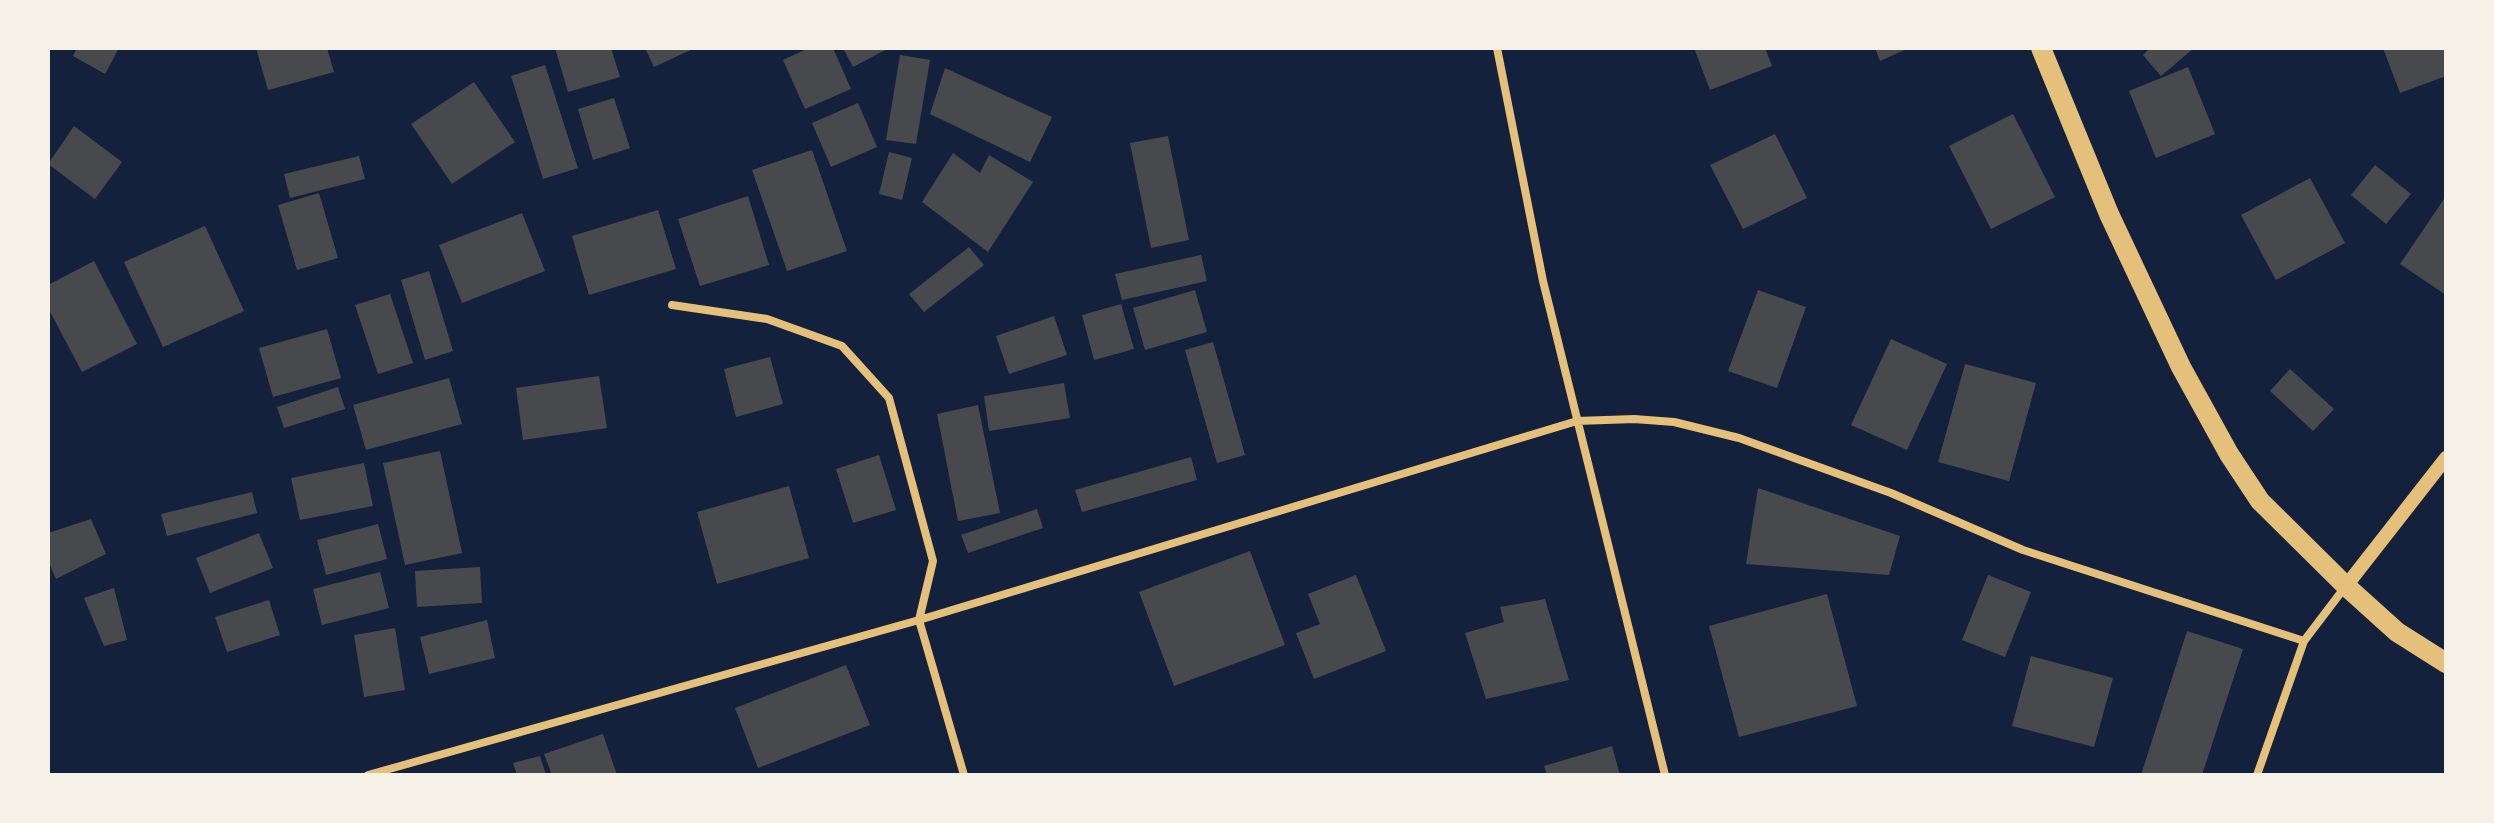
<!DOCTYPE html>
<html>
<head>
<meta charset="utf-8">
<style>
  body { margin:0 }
  #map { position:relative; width:2494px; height:823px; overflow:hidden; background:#14213d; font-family:"Titillium Web",sans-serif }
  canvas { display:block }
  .frame { position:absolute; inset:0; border:50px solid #f6f1e7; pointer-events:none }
</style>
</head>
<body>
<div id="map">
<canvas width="2494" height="823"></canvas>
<div class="frame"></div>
</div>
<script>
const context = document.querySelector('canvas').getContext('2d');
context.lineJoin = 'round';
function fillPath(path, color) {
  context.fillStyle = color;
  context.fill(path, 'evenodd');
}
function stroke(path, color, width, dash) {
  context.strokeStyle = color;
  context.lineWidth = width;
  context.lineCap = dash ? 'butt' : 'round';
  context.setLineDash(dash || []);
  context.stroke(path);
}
const building = new Path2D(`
  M 77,48 L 119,48 L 105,74 L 73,56 Z
  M 256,48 L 327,48 L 334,72 L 268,90 Z
  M 555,48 L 611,48 L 620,77 L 568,92 Z
  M 645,48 L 695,48 L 654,67 Z
  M 809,48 L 833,48 L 851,89 L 805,109 L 783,60 Z
  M 843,48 L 889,48 L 853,67 Z
  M 1694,48 L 1765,48 L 1772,66 L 1710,90 Z
  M 1875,48 L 1909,48 L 1880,61 Z
  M 2150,48 L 2194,48 L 2161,76 L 2143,55 Z
  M 2383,48 L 2446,48 L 2446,76 L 2400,93 Z
  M 900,55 L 930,60 L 916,144 L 886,140 Z
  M 545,65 L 578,168 L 543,179 L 511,76 Z
  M 2188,67 L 2215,134 L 2156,158 L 2129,91 Z
  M 945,68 L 1052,117 L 1030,162 L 930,114 Z
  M 474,82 L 515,142 L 452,184 L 411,124 Z
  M 614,98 L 630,148 L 593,160 L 578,109 Z
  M 858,103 L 877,147 L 831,167 L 812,123 Z
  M 2013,114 L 2055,197 L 1991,229 L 1949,146 Z
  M 74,126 L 122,162 L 95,199 L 48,164 Z
  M 1775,134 L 1807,198 L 1743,229 L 1710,165 Z
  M 1168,136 L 1189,240 L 1151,248 L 1130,143 Z
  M 812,150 L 847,251 L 787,271 L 752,170 Z
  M 889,152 L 912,158 L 902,200 L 879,194 Z
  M 953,153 L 980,173 L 989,155 L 1033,182 L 988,252 L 922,202 Z
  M 359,156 L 365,179 L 290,198 L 284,174 Z
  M 2375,165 L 2411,194 L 2386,224 L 2351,195 Z
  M 2310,178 L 2345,243 L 2276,280 L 2241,215 Z
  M 319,193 L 338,258 L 297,270 L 278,205 Z
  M 748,196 L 769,265 L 700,286 L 678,219 Z
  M 2446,196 L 2446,295 L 2400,264 Z
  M 658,210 L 676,269 L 589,295 L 572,236 Z
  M 522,213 L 545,271 L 462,303 L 439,245 Z
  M 205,226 L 244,311 L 163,347 L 124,262 Z
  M 969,247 L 984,265 L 924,312 L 909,294 Z
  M 1201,255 L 1207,281 L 1122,300 L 1115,274 Z
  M 94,261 L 137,344 L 82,372 L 48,308 L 48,285 Z
  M 429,271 L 453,351 L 425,360 L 401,280 Z
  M 1195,290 L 1207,332 L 1145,350 L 1133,308 Z
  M 1758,290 L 1806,307 L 1777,388 L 1728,371 Z
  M 390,294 L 413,363 L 378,374 L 355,305 Z
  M 1121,304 L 1134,349 L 1094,360 L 1082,315 Z
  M 1054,316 L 1067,355 L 1009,374 L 996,336 Z
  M 327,329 L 341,378 L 273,397 L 259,348 Z
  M 1891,339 L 1947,364 L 1907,450 L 1851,425 Z
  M 1213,342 L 1245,455 L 1217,463 L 1185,350 Z
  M 770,357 L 783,404 L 736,417 L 724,369 Z
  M 1965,364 L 2036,383 L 2009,481 L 1938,462 Z
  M 2290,369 L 2334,409 L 2313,431 L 2270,391 Z
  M 599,376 L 607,428 L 523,440 L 516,388 Z
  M 449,378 L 462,424 L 366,450 L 353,405 Z
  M 1064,383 L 1070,418 L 989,431 L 984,396 Z
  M 338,387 L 345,409 L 284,428 L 277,407 Z
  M 978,405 L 1000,513 L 958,521 L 937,414 Z
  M 440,451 L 462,553 L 405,565 L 383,463 Z
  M 879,455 L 896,510 L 853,523 L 836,469 Z
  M 1191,457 L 1197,480 L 1082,512 L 1075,490 Z
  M 364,463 L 373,506 L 300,520 L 291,478 Z
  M 789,486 L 809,558 L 717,584 L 697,512 Z
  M 1758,488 L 1900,536 L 1889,575 L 1746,564 Z
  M 252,492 L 257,513 L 167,536 L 161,514 Z
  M 1037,509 L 1043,528 L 968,553 L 961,535 Z
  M 91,519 L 106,554 L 56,579 L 48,561 L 48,533 Z
  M 378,524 L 387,559 L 326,575 L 317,540 Z
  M 259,533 L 273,568 L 210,593 L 196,558 Z
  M 1250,551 L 1285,645 L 1174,686 L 1139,592 Z
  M 480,567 L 482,603 L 417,607 L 415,571 Z
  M 380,572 L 389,608 L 322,625 L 313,589 Z
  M 1356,575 L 1386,651 L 1314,679 L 1296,633 L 1320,624 L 1308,594 Z
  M 1988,575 L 2031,592 L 2005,657 L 1962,640 Z
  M 114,588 L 127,640 L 104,646 L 84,598 Z
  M 1827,594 L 1857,706 L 1739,737 L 1709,626 Z
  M 1545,599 L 1569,680 L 1486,699 L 1465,633 L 1504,622 L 1500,607 Z
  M 269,600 L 280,635 L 227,652 L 215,617 Z
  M 487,620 L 495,658 L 429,674 L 420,637 Z
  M 395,628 L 405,690 L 364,697 L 354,635 Z
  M 2187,631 L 2243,649 L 2202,775 L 2141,775 Z
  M 2031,656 L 2113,678 L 2094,747 L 2012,726 Z
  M 846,665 L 870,725 L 758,768 L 735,708 Z
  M 603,734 L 617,775 L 552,775 L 544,754 Z
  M 1612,746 L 1620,775 L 1547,775 L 1544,766 Z
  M 540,756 L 546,775 L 517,775 L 513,763 Z`);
const minor = new Path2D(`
  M 1497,48 L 1543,281 L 1665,775
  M 672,305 L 767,319 L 842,346 L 889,398 L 933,561 L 919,620 L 964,775
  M 368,775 L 919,620 L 1577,421 L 1634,419 L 1674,422 L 1739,438 L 1891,493 L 2023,550 L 2304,641
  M 2257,775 L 2304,641 L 2345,587`);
const tertiary = new Path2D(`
  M 2346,586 L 2446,458`);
const primary = new Path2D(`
  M 2041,48 L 2109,214 L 2181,367 L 2229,454 L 2260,501 L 2346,586 L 2397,632 L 2446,663`);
fillPath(building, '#48494c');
stroke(minor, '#e5c07b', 8);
stroke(tertiary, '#e5c07b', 14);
stroke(primary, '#e5c07b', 20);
</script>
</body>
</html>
